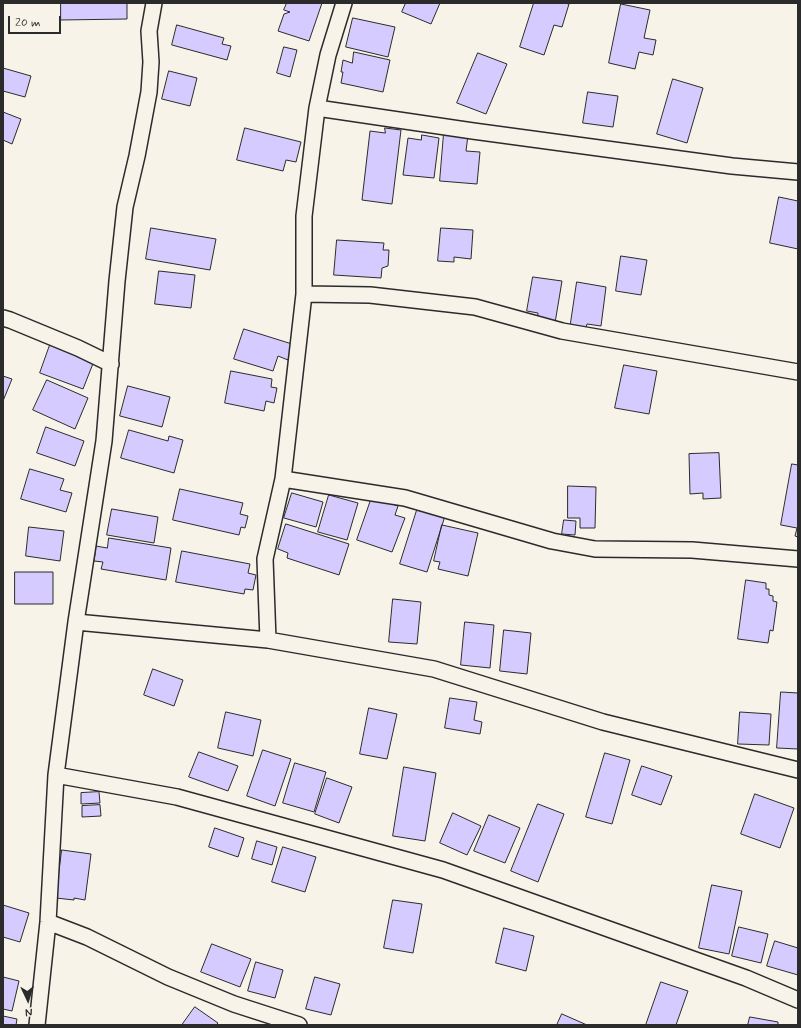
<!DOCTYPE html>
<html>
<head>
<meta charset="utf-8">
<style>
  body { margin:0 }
  #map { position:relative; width:801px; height:1028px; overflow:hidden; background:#f7f3e8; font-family:Mynerve,sans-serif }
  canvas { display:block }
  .frame { position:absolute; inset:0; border:4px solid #2b2b2b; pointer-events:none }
  .north { position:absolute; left:8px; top:980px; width:40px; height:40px; -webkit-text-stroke:3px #f7f3e8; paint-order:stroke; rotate:176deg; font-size:11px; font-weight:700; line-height:16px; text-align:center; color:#2b2b2b }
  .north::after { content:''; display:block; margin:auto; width:14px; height:18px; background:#2b2b2b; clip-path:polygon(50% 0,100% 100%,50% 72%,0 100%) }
  .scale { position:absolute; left:8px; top:16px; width:53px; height:18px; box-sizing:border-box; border:2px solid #2b2b2b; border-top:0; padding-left:5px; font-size:12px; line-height:14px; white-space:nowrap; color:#2b2b2b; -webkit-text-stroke:3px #f7f3e8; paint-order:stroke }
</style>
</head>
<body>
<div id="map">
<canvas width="801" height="1028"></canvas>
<div class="frame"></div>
<div class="north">N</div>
<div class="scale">20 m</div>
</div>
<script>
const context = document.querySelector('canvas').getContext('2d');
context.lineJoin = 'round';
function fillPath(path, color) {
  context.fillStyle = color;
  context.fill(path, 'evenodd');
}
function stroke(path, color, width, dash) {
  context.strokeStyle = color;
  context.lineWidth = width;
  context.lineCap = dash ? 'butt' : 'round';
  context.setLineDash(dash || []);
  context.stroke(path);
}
const building = new Path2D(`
  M 61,3 L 127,3 L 127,19 L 61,20 Z
  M 287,3 L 322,3 L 309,41 L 278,31 L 284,14 L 290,12 L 284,10 Z
  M 406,3 L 440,3 L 431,24 L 402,12 Z
  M 534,3 L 564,3 L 569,4 L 562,27 L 554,25 L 544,55 L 520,47 Z
  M 621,4 L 650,10 L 644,38 L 656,40 L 653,55 L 639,52 L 635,69 L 609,63 Z
  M 353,18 L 395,27 L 388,57 L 346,47 Z
  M 177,25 L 224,38 L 222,44 L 231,46 L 227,60 L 172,45 Z
  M 284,47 L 297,50 L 290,77 L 277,73 Z
  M 354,52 L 390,60 L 383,92 L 341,83 L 343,72 L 341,72 L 343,60 L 352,63 Z
  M 478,53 L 507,64 L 486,114 L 457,103 Z
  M 3,68 L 31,76 L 25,97 L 3,91 Z
  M 169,71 L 197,78 L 190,106 L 162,99 Z
  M 673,79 L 703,88 L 687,143 L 657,134 Z
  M 588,92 L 618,96 L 613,127 L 583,123 Z
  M 3,112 L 21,119 L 12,144 L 3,140 Z
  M 245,128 L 301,142 L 296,162 L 286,160 L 283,171 L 237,160 Z
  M 385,128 L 401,130 L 392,204 L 362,200 L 370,131 L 385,133 Z
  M 444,133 L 468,135 L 466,151 L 480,152 L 477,184 L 440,181 Z
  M 422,135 L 439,138 L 434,178 L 403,175 L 408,138 L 421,140 Z
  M 779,197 L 798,201 L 798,249 L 770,243 Z
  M 151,228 L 216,239 L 210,270 L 146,259 Z
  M 441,228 L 473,230 L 471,259 L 454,257 L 454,262 L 438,261 Z
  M 337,240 L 384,243 L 383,250 L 389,250 L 388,266 L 382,268 L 381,278 L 334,275 Z
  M 621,256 L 647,260 L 641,295 L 616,291 Z
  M 159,271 L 195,275 L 191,308 L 155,304 Z
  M 533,277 L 562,281 L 555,323 L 537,321 L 538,313 L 527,311 Z
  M 577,282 L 606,287 L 601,326 L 587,324 L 585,331 L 570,329 Z
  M 244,329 L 292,344 L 288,360 L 278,356 L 273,371 L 234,359 Z
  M 50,345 L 94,361 L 83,389 L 40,373 Z
  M 624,365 L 657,371 L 649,414 L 615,408 Z
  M 231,371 L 272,379 L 271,387 L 277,388 L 274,403 L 266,401 L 264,411 L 225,403 Z
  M 3,376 L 12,379 L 3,401 Z
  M 47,380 L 88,398 L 75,429 L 33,410 Z
  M 128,386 L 170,397 L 162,427 L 120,416 Z
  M 46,427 L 84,441 L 75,466 L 37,453 Z
  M 129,430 L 168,441 L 169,436 L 183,440 L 174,473 L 121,458 Z
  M 719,453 L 721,498 L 703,499 L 703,493 L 690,494 L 689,454 Z
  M 792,464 L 798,465 L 798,537 L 795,536 L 797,528 L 781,525 Z
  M 30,469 L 64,479 L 60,490 L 72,493 L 66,512 L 21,499 Z
  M 568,486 L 596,487 L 595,528 L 580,528 L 580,518 L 568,518 Z
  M 180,489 L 243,503 L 240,514 L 248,516 L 245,528 L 241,527 L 239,535 L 173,520 Z
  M 292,493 L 323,502 L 316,527 L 284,518 Z
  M 329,495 L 358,503 L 347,540 L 318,532 Z
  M 372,497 L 398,506 L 395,515 L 405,518 L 392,552 L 357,540 Z
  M 418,507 L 445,516 L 427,572 L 400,564 Z
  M 112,509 L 158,517 L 154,543 L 107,535 Z
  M 564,520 L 576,521 L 575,535 L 562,534 Z
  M 286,524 L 349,544 L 339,575 L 287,558 L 288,553 L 278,549 Z
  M 442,525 L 478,533 L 468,576 L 438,569 L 440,562 L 434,561 Z
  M 29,527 L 64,531 L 60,561 L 26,556 Z
  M 109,538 L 171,548 L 166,580 L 101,569 L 103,562 L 94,561 L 96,546 L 107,548 Z
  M 182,551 L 250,564 L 248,573 L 256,575 L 253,590 L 245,589 L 244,594 L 176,582 Z
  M 15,572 L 53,572 L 53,604 L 15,604 Z
  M 746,580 L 766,583 L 766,589 L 769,589 L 769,595 L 773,596 L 773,601 L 777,602 L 773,631 L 770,630 L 768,643 L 738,639 Z
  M 393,599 L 421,602 L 417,644 L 389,642 Z
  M 465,622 L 494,625 L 490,668 L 461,665 Z
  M 504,630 L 531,633 L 527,674 L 500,671 Z
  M 153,669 L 183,680 L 174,706 L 144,695 Z
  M 781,692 L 798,693 L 798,749 L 777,748 Z
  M 450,698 L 477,702 L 474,720 L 482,722 L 480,734 L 445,728 Z
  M 369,708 L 397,714 L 387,759 L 360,754 Z
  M 226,712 L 261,720 L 253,756 L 218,748 Z
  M 740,712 L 771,714 L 769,745 L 738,744 Z
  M 263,750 L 291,759 L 275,806 L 247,796 Z
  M 199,752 L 238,766 L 228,791 L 189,777 Z
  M 605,753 L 630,760 L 612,824 L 586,817 Z
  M 295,763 L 326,772 L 314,812 L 283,803 Z
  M 642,766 L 672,776 L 661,805 L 632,795 Z
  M 404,767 L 436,773 L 425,841 L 393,836 Z
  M 327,778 L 352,787 L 339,823 L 315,814 Z
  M 99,792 L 100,803 L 81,804 L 81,793 Z
  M 755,794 L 794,808 L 780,848 L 741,834 Z
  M 538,804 L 564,814 L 538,882 L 511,871 Z
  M 100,805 L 101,816 L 82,817 L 82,806 Z
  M 453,813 L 481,826 L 467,855 L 440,843 Z
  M 489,815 L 520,828 L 505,863 L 474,851 Z
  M 215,828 L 244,838 L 238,857 L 209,847 Z
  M 257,841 L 277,847 L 272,865 L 252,859 Z
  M 283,847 L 316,857 L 305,892 L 272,882 Z
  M 62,850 L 91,854 L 85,900 L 74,898 L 74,900 L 56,898 Z
  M 712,885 L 742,891 L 729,954 L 699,948 Z
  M 393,900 L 422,904 L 413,953 L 384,948 Z
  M 3,905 L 29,913 L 20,942 L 3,937 Z
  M 739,927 L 768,934 L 761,963 L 732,956 Z
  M 504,928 L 534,936 L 526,971 L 496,963 Z
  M 775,941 L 798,948 L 798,975 L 767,966 Z
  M 212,944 L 251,959 L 240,987 L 201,972 Z
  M 256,962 L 283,970 L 275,998 L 248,991 Z
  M 3,977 L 19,981 L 12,1011 L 3,1009 Z
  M 315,977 L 340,984 L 331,1015 L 306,1009 Z
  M 661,982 L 688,991 L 676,1025 L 646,1025 Z
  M 195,1007 L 218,1023 L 216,1025 L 182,1025 Z
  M 562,1014 L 587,1025 L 557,1025 Z
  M 3,1016 L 17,1019 L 16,1025 L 3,1025 Z
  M 750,1017 L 778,1022 L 778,1025 L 748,1025 Z`);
const minor = new Path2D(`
  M 317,108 L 473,131 L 732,166 L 798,172
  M 304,294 L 370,295 L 475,307 L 562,331 L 798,372
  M 3,318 L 10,320 L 78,348 L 111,364
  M 283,479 L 405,498 L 552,541 L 595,549 L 692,550 L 798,559
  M 76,622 L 268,640 L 434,669 L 603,722 L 798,770
  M 268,640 L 265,559 L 283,479 L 304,294 L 304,216 L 317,108 L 328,55 L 344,3
  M 56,775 L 177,797 L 443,870 L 746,978 L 798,1000
  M 48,922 L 87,937 L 168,977 L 234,1004 L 299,1025
  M 37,1025 L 48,922 L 56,775 L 76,622 L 104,441 L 117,281 L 125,207 L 137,156 L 149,92 L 151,62 L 149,31 L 154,3`);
fillPath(building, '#d5cbfe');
stroke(building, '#2b2b2b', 1);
stroke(minor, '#2b2b2b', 18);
stroke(minor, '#f7f3e8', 15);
</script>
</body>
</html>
